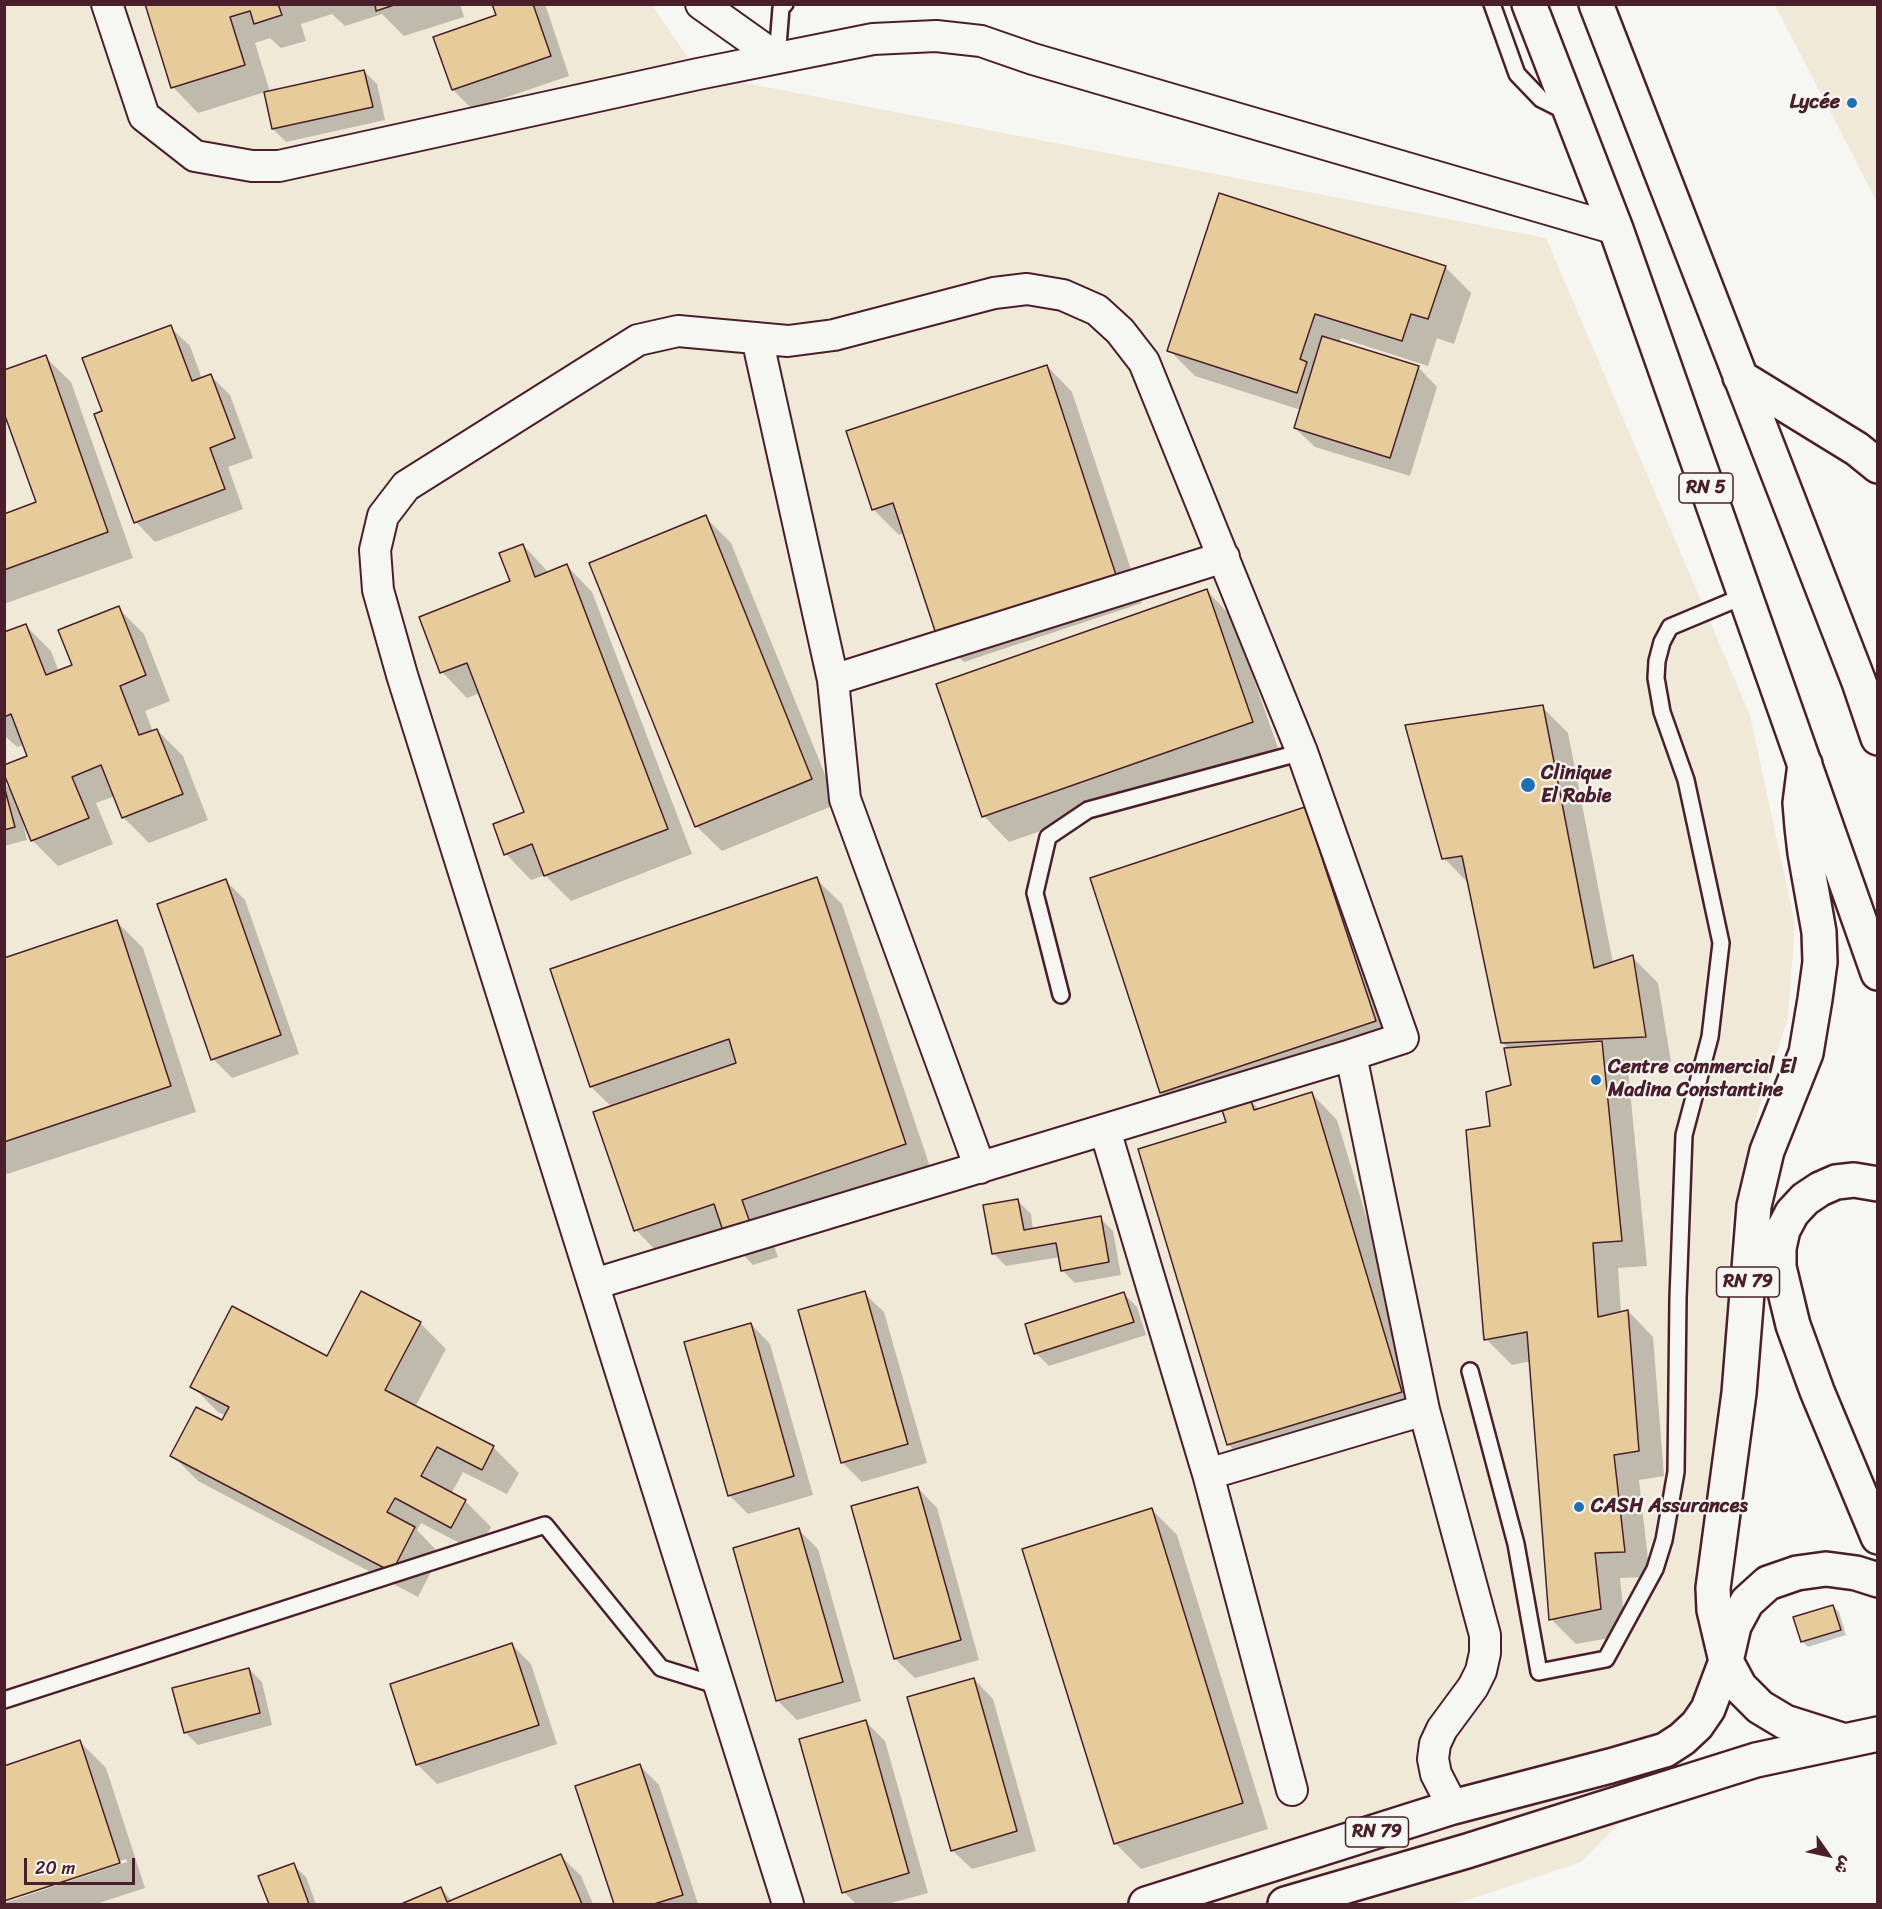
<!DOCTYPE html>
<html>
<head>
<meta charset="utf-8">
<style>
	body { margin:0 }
	#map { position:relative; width:1882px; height:1909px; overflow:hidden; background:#f6f6f2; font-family:Sriracha,"Playpen Sans Arabic",sans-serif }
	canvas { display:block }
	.frame { position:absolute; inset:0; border:6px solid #4a1f2b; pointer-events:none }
	.north { position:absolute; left:1798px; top:1825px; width:60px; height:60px; -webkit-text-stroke:4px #f6f6f2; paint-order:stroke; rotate:124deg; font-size:16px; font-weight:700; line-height:24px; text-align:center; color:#4a1f2b }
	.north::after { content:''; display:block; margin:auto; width:21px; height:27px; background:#4a1f2b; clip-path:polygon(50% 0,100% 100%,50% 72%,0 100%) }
	.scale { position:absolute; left:24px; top:1858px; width:111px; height:27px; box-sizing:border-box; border:3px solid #4a1f2b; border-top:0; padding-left:8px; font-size:18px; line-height:21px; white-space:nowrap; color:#4a1f2b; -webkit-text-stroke:4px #f6f6f2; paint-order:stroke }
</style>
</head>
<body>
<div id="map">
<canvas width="1882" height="1909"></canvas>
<div class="frame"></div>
<div class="north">ش</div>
<div class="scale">20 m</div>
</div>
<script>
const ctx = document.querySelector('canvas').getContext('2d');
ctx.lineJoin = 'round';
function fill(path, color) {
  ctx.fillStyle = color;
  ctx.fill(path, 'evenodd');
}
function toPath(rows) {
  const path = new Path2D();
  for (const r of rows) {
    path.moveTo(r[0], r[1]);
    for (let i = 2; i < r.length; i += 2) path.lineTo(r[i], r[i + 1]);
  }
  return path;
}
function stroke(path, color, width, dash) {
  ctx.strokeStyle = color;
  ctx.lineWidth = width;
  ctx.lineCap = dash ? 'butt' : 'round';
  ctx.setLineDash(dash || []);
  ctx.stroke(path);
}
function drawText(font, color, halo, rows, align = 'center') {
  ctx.font = font + ' Sriracha,sans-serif';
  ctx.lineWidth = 4.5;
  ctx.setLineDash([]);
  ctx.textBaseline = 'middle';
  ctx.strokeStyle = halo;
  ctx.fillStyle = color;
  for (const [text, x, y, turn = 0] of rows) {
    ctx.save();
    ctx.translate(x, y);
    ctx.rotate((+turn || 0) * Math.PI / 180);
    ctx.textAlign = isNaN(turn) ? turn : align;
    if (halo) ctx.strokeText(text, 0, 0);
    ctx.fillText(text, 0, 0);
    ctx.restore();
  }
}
fill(toPath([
	[5,5,652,5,699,74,1546,238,1750,715,1795,924,1788,1017,1756,1119,1731,1219,1708,1709,1700,1742,1581,1862,1456,1904,5,1904],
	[1775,5,1877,5,1877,202]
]), '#f1e9d8');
fill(toPath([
	[147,4,460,4,464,17,404,36,382,14,345,26,332,14,301,24,306,41,281,48,270,38,255,43,270,92,364,71,377,84,385,120,286,142,273,129,265,92,198,113,173,87],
	[494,4,545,4,569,76,472,109,453,90,498,16],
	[1445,267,1471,293,1454,344,1437,338,1428,366,1341,338,1339,343,1418,367,1437,387,1410,476,1315,447,1295,428,1301,410,1195,376,1169,350],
	[170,327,190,346,202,379,210,375,230,395,253,458,228,467,243,509,155,542,136,522,104,412],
	[45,357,71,382,133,558,4,604,4,515,38,503],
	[1047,366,1072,392,1142,603,964,662,938,637,904,533,899,535,873,509],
	[705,517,731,543,837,804,722,851,696,826],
	[523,545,549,573,567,566,592,592,692,854,571,901,545,875,531,880,506,854,526,813,480,693,467,698,442,672,512,582],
	[1207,591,1232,617,1278,748,1009,842,984,816],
	[118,608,144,634,170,701,145,711,153,732,157,730,183,756,208,820,149,843,123,817,115,796,96,803,113,844,58,866,32,840,25,822,23,823,27,840,4,846,4,783,13,792,29,757,24,745,17,747,4,735,4,634,25,625,51,651,59,672,74,666],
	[1542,707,1568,733,1613,963,1632,957,1658,983,1671,1062,1623,1064,1628,1069,1647,1266,1618,1268,1621,1313,1628,1311,1653,1337,1664,1476,1639,1480,1650,1577,1620,1578,1626,1635,1576,1644,1551,1619,1531,1361,1512,1365,1486,1339,1492,1127,1513,1086,1509,1049,1502,1042,1469,884,1444,858],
	[1305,808,1331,834,1401,1047,1247,1097,1260,1110,1312,1094,1337,1120,1427,1418,1254,1470,1228,1444,1228,1123,1222,1106,1187,1118,1161,1092],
	[816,879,842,904,931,1170,767,1226,778,1257,753,1265,728,1239,661,1256,636,1230,612,1107,591,1087,552,970],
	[226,881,245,900,299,1054,232,1078,213,1059],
	[117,922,143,948,196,1112,4,1175,4,959],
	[1018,1201,1031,1214,1033,1230,1100,1218,1113,1231,1121,1275,1075,1283,1062,1270,1060,1257,1006,1266,993,1253],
	[864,1293,884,1312,927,1463,862,1482,842,1462],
	[1124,1294,1137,1307,1146,1335,1049,1366,1036,1353],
	[420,1323,446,1349,415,1407,493,1447,519,1473,507,1494,463,1472,451,1494,465,1501,491,1527,477,1552,421,1523,417,1530,440,1554,418,1597,198,1481,172,1455,222,1423,226,1416,218,1412,192,1386,328,1358],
	[751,1324,770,1344,813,1495,748,1514,729,1495],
	[918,1488,937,1508,979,1660,915,1678,895,1659,853,1507],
	[1151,1509,1177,1535,1268,1829,1141,1869,1115,1843],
	[799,1530,818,1549,861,1701,797,1720,777,1700],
	[1833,1606,1839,1612,1846,1635,1808,1647,1802,1641],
	[512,1645,531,1664,557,1744,437,1784,418,1765,391,1684],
	[249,1669,262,1682,272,1725,198,1745,185,1732],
	[974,1679,993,1699,1036,1851,972,1869,952,1850],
	[866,1722,885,1741,928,1893,887,1904,856,1904,844,1892],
	[80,1742,106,1768,145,1888,96,1904,4,1904,4,1903,127,1862,126,1859,4,1899],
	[640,1766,659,1785,698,1904,616,1904,577,1787],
	[561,1856,581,1876,593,1904,405,1904,441,1889,453,1902],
	[293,1865,306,1877,316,1904,271,1904,260,1877]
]), '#0003');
const building = toPath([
	[145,4,278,4,282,15,254,24,250,11,230,17,245,65,171,88,145,4],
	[375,4,397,4,376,11,375,4],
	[492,4,533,4,551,56,452,90,433,37,496,15,492,4],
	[364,70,373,107,272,129,264,92,364,70],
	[1219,193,1446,266,1428,319,1411,314,1402,341,1315,314,1300,359,1307,362,1297,393,1167,351,1219,193],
	[171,325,192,381,211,374,235,438,210,448,225,489,134,523,94,414,102,411,82,358,171,325],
	[1322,336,1419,366,1390,458,1294,428,1322,336],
	[46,355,108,532,4,570,4,514,36,502,4,413,4,370,46,355],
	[1047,365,1117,578,937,637,893,503,872,510,846,431,1047,365],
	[706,515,812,779,695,827,589,563,706,515],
	[523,544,535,577,567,564,668,829,544,876,532,844,504,855,493,824,524,812,467,663,440,673,419,617,510,581,499,553,523,544],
	[1207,589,1253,722,982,817,936,684,1207,589],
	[119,606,146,675,120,686,139,735,157,729,183,794,122,818,101,765,72,777,89,818,31,841,4,774,4,765,27,756,11,714,4,717,4,632,26,624,46,675,72,665,58,630,119,606],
	[1543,705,1594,968,1633,955,1646,1037,1501,1043,1462,856,1442,859,1405,725,1543,705],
	[4,786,15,827,4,830,4,786],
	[1305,807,1376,1021,1160,1093,1090,878,1305,807],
	[817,877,906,1144,742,1200,753,1231,726,1240,714,1204,634,1231,593,1112,736,1063,729,1039,590,1087,550,969,817,877],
	[226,879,281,1035,211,1060,157,904,226,879],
	[117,920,171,1086,4,1142,4,958,117,920],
	[1602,1041,1622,1241,1593,1243,1598,1317,1628,1310,1639,1451,1614,1455,1625,1552,1595,1553,1601,1609,1549,1620,1527,1332,1484,1340,1466,1130,1490,1126,1486,1092,1511,1085,1504,1048,1602,1041],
	[1312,1092,1402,1392,1227,1445,1138,1149,1226,1122,1221,1107,1250,1098,1254,1110,1312,1092],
	[1018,1199,1024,1230,1101,1216,1109,1262,1061,1271,1056,1243,992,1254,983,1205,1018,1199],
	[361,1291,421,1322,385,1390,494,1446,482,1470,437,1447,421,1476,466,1500,451,1528,395,1498,387,1512,415,1527,392,1572,170,1456,196,1407,222,1420,229,1407,190,1387,232,1306,327,1356,361,1291],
	[865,1291,908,1444,841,1463,798,1310,865,1291],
	[1124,1292,1134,1322,1034,1354,1025,1324,1124,1292],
	[751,1323,794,1476,728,1496,684,1342,751,1323],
	[918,1487,961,1640,894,1659,851,1506,918,1487],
	[1152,1508,1243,1803,1114,1844,1022,1549,1152,1508],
	[799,1528,843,1682,776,1701,733,1548,799,1528],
	[1833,1605,1841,1630,1801,1642,1793,1617,1833,1605],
	[512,1643,539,1725,416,1765,390,1684,512,1643],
	[249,1668,260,1713,184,1733,172,1688,249,1668],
	[974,1678,1017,1831,951,1851,907,1697,974,1678],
	[866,1720,909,1873,842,1893,799,1739,866,1720],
	[80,1740,120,1863,4,1901,4,1766,80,1740],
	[640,1764,683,1895,654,1904,614,1904,575,1786,640,1764],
	[561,1854,582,1904,401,1904,441,1887,447,1902,561,1854],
	[294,1863,309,1904,269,1904,258,1876,294,1863]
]);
fill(building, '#e6cc9b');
stroke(building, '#4a1f2b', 1.5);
const service = toPath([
	[1492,4,1517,74,1541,99,1567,112],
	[777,58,781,8,785,4],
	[1061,995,1035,893,1048,837,1088,810,1302,752],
	[1470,1371,1516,1544,1539,1672,1606,1659,1655,1569,1664,1540,1676,1472,1678,1298,1684,1135,1710,1037,1721,943,1686,780,1662,712,1656,678,1657,661,1662,642,1670,627,1744,596],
	[4,1700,545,1525,661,1668,719,1686]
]);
const minor = toPath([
	[107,4,144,116,195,156,252,166,279,166,698,74,873,39,936,36,981,41,1033,59,1616,229],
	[701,4,777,58],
	[757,338,833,680,845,799,980,1168],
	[833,680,1224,557],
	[1105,1130,1208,1474],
	[594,1284,1351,1055],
	[1292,1790,1208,1474,1424,1410],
	[788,1904,402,675,378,590,375,550,383,516,406,486,638,340,678,331,788,341,834,335,994,293,1027,289,1063,295,1097,310,1120,331,1144,362,1302,752,1403,1038,1351,1055,1424,1410,1485,1635,1485,1653,1481,1671,1473,1687,1442,1729,1435,1744,1433,1759,1436,1774,1453,1807]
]);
const trunk = toPath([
	[1529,4,1616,229,1878,973],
	[1596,4,1859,682,1878,738],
	[1740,377,1857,449,1878,466],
	[1805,764,1800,803,1802,827,1805,853,1819,932,1820,962,1815,999,1806,1053,1767,1151,1754,1206,1739,1393,1713,1588,1714,1610,1726,1661,1740,1687,1760,1707,1785,1722,1842,1740],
	[1878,1184,1854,1180,1836,1182,1820,1189,1805,1199,1792,1213,1783,1230,1779,1248,1779,1267,1793,1325,1817,1391,1878,1537],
	[1146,1904,1453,1807,1610,1766,1665,1750,1682,1739,1697,1725,1708,1709,1726,1661,1734,1626,1747,1602,1768,1583,1797,1573,1826,1569,1856,1573,1878,1580],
	[1285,1904,1467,1851,1756,1760,1878,1734]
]);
stroke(service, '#4a1f2b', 20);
stroke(minor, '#4a1f2b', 34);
stroke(trunk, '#4a1f2b', 38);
stroke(service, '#f6f6f2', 15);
stroke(minor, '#f6f6f2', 30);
stroke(trunk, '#f6f6f2', 33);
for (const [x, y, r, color] of [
	[1852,103,6,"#1f6fb2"],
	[1528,785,8,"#1f6fb2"],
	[1596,1080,6,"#1f6fb2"],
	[1579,1507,6,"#1f6fb2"]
]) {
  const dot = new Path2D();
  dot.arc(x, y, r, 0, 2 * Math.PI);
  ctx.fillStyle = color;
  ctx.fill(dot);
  stroke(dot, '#f6f6f2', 2);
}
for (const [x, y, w] of [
	[1706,488,54],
	[1748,1282,63],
	[1377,1832,63]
]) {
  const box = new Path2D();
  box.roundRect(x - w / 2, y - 15, w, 30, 4.5);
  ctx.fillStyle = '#f6f6f2';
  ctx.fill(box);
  stroke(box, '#4a1f2b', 1.5);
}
drawText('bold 18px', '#4a1f2b', null, [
	["RN 5",1706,488],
	["RN 79",1748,1282],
	["RN 79",1377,1832]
]);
drawText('bold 20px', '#4a1f2b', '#f6f6f2', [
	["Lycée",1840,103,"right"],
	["Clinique",1541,774],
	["El Rabie",1541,797],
	["Centre commercial El",1608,1068],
	["Madina Constantine",1608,1091],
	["CASH Assurances",1591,1507]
], 'left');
</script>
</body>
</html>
